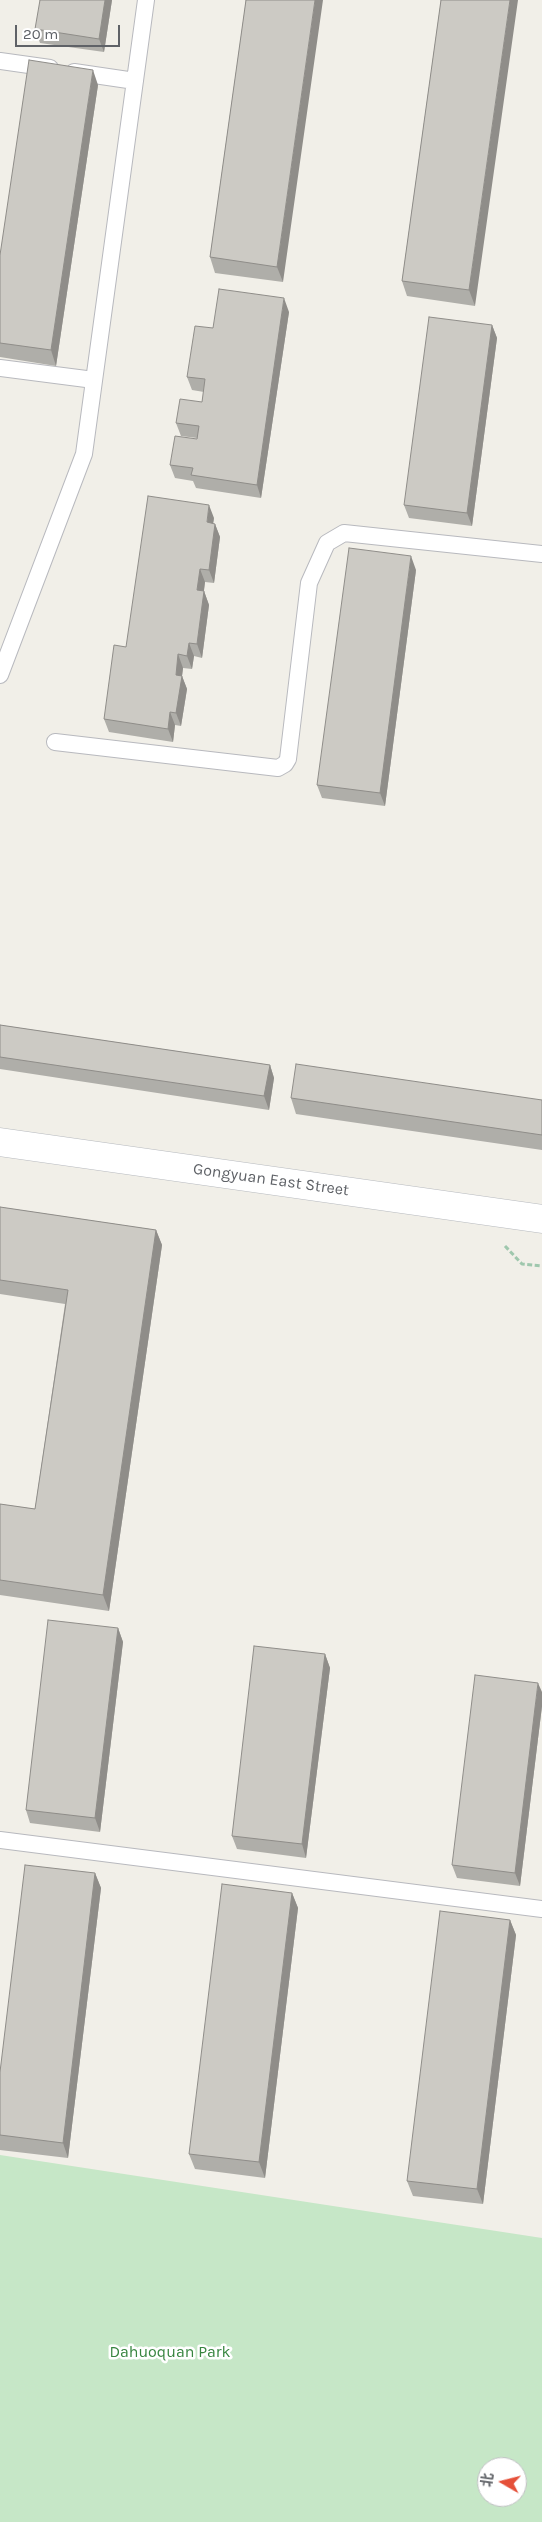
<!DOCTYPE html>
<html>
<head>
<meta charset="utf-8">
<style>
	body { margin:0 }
	#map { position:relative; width:542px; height:2522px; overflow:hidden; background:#f1efe8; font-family:Karla,"Noto Sans SC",sans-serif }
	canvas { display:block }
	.north { position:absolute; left:477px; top:2457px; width:50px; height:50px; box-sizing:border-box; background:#fff; border:1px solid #bfc0c2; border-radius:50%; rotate:278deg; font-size:14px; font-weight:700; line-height:20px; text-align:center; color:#5f6267 }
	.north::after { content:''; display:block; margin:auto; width:18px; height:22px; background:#e55039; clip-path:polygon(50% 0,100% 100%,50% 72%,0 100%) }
	.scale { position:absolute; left:15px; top:25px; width:105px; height:22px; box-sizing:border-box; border:2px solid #5f6267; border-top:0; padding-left:6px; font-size:15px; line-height:18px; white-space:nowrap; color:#5f6267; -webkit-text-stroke:4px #fff; paint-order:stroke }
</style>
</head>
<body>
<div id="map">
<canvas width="542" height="2522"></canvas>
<div class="north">北</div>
<div class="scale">20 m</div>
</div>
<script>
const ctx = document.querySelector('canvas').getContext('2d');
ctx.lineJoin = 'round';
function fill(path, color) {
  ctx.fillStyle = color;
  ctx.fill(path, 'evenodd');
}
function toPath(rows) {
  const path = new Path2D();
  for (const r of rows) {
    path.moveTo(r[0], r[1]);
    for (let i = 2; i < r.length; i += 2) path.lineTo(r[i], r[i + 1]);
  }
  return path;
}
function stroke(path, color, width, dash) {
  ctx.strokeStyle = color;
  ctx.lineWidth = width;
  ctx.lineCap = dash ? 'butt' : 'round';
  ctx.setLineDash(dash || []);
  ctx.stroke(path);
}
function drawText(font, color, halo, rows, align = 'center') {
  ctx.font = font + ' Karla,sans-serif';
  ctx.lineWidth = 5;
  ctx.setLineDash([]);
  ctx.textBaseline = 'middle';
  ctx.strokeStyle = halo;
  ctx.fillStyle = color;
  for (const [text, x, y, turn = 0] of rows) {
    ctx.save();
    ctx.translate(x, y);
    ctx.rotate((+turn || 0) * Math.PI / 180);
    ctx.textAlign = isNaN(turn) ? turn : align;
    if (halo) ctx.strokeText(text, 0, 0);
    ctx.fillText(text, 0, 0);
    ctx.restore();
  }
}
fill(toPath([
	[0,2155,542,2238,542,2522,0,2522],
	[487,2467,517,2467,517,2497,487,2497]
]), '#c6e7c7');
const lane = toPath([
	[0,61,50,68],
	[74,72,135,81],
	[0,368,94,380],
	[0,675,84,454,146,0],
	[55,742,278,768,285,764,288,759,309,583,327,543,344,533,542,554],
	[0,1840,542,1909]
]);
const secondary = toPath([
	[0,1142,542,1219]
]);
stroke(lane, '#b8b9be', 18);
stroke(secondary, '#b6b9be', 29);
stroke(toPath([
	[505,1246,522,1264,542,1266]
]), '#9fc7ad', 3, [5, 2.5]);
stroke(lane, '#fff', 16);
stroke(secondary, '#fff', 28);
fill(toPath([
	[112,0,104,52,40,43,35,29],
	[246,0,283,282,215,273,210,257],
	[441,0,475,306,407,296,402,281],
	[98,85,56,366,0,357,0,255],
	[289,312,261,498,196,488,193,481,175,478,170,465,197,439,197,438,181,436,176,423,202,402,204,392,192,390,187,377,213,328],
	[492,325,497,338,472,526,409,518,404,505],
	[214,518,213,524,215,524,220,537,214,583,205,582,204,591,209,605,202,658,194,656,192,669,183,668,182,676,187,689,181,726,175,725,173,742,109,732,104,719,126,647],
	[416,570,385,806,322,798,317,785],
	[0,1025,270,1065,274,1078,269,1110,0,1069],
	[291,1098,542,1100,542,1150,296,1114],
	[0,1207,156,1230,162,1245,109,1611,0,1595,0,1504,35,1509,65,1304,0,1294],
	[118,1628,123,1642,100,1832,30,1823,26,1810],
	[325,1654,330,1668,306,1858,237,1849,232,1836],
	[542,1692,542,1706,520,1886,457,1878,452,1865],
	[95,1873,101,1888,68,2158,0,2150,0,2072],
	[292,1893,298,1908,265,2178,195,2169,189,2154],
	[510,1920,516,1935,483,2204,413,2196,407,2181]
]), '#afaea9');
fill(toPath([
	[105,0,112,0,104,52,99,39],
	[315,0,323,0,283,282,277,267],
	[510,0,518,0,475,306,469,290],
	[93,70,98,85,56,366,51,350],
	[284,298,289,312,261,498,257,485],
	[492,325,497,338,472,526,467,513],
	[209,505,214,518,211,536,207,522],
	[215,524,220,537,214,583,209,570],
	[411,556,416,570,385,806,380,793],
	[200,569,205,582,202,604,197,590],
	[204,591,209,605,202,658,197,644],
	[189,643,194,656,192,669,187,656],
	[178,654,183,668,182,676,187,689,181,726,176,713,176,675],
	[170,712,175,725,173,742,168,729],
	[270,1065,274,1078,269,1110,264,1096],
	[156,1230,162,1245,109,1611,103,1595],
	[118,1628,123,1642,100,1832,95,1818],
	[325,1654,330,1668,306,1858,302,1844],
	[538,1683,542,1692,542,1706,520,1886,515,1873],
	[95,1873,101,1888,68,2158,63,2143],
	[292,1893,298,1908,265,2178,259,2162],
	[510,1920,516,1935,483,2204,477,2189]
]), '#8f8d89');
const building = toPath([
	[40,0,105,0,99,39,35,29,40,0],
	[246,0,315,0,277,267,210,257,246,0],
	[441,0,510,0,469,290,402,281,441,0],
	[29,60,93,70,51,350,0,343,0,255,29,60],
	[219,289,284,298,257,485,191,475,193,468,170,465,175,436,197,439,199,426,176,423,180,399,202,402,205,379,187,377,195,326,213,328,219,289],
	[429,317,492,325,467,513,404,505,429,317],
	[148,496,209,505,207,522,215,524,209,570,200,569,197,590,204,591,197,644,189,643,187,656,178,654,176,675,182,676,176,713,170,712,168,729,104,719,114,645,126,647,148,496],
	[349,548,411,556,380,793,317,785,349,548],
	[0,1025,270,1065,264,1096,0,1057,0,1025],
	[296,1064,542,1100,542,1135,291,1098,296,1064],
	[0,1207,156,1230,103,1595,0,1580,0,1504,35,1509,68,1290,0,1280,0,1207],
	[48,1620,118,1628,95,1818,26,1810,48,1620],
	[254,1646,325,1654,302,1844,232,1836,254,1646],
	[475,1675,538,1683,515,1873,452,1865,475,1675],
	[25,1865,95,1873,63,2143,0,2135,0,2072,25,1865],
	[222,1884,292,1893,259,2162,189,2154,222,1884],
	[440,1911,510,1920,477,2189,407,2181,440,1911]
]);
fill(building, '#cccac4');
stroke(building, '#8f8d89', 1);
drawText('16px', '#5f6267', '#fff', [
	["Gongyuan East Street",271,1180,8]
]);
drawText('16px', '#388540', '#fff', [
	["Dahuoquan Park",170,2352]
]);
</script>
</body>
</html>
